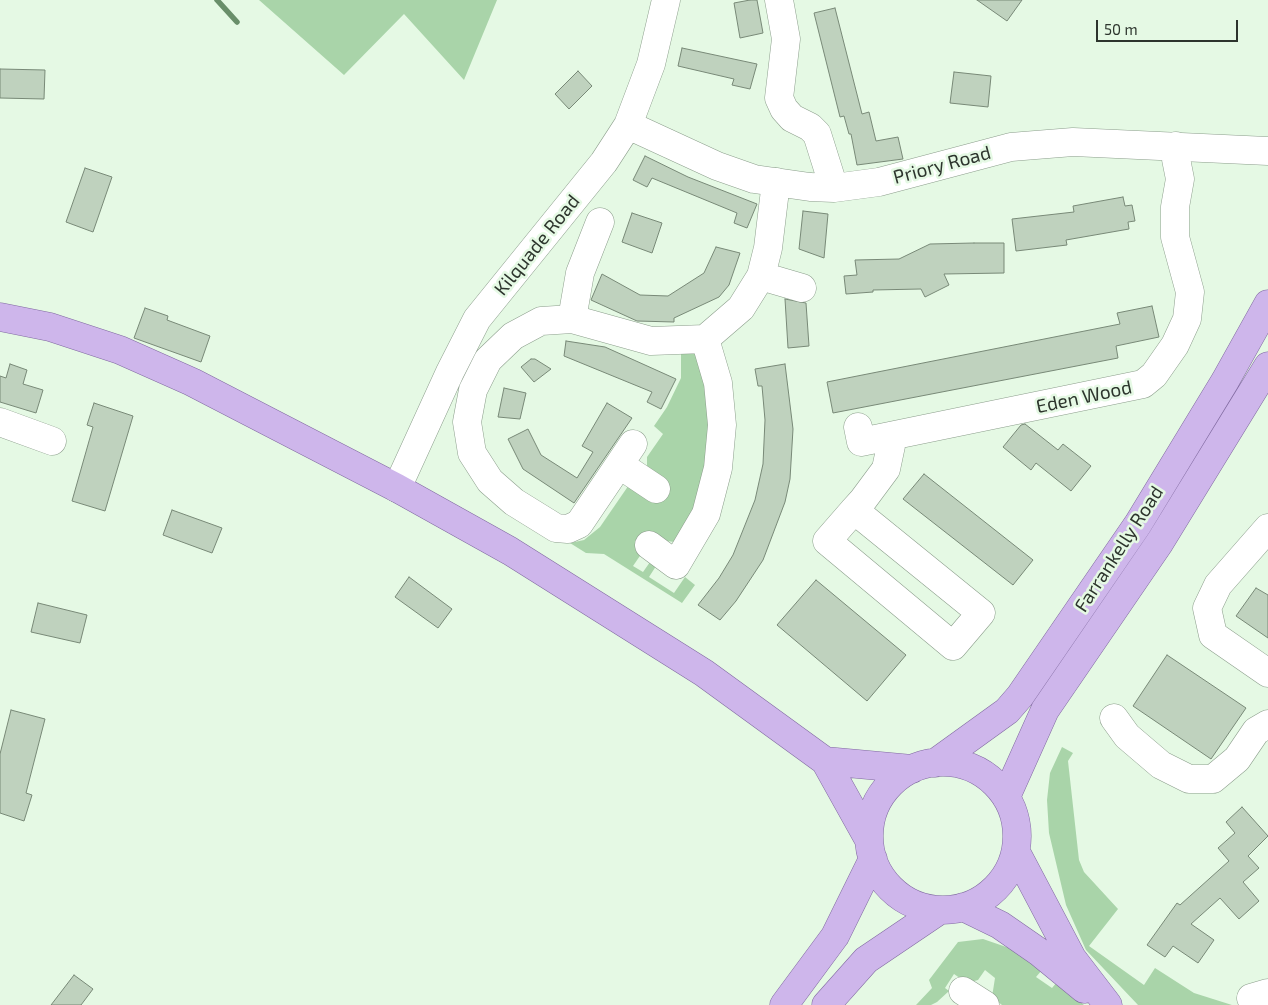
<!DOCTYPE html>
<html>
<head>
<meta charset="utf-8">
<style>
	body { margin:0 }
	#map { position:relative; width:1268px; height:1005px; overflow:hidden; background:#e5f9e4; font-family:"Exo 2",sans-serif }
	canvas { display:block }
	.scale { position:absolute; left:1096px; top:20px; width:142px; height:22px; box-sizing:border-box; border:2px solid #2d352d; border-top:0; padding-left:6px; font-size:15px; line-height:18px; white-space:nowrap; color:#2d352d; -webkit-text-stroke:4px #e5f9e4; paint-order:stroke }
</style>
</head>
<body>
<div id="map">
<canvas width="1268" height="1005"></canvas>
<div class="scale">50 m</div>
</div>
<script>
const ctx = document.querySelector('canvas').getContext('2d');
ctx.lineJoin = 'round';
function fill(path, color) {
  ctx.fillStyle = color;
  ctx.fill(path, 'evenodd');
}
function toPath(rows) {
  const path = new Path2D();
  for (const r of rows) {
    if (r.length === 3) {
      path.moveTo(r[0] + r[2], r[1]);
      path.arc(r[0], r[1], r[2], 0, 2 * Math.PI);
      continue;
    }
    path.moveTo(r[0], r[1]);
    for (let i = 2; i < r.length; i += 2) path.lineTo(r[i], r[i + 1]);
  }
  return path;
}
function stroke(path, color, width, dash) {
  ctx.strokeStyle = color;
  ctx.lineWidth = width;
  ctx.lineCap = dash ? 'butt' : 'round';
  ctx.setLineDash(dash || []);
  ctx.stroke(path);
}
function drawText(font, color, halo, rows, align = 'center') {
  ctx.font = font + ' "Exo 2",sans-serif';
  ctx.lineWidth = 5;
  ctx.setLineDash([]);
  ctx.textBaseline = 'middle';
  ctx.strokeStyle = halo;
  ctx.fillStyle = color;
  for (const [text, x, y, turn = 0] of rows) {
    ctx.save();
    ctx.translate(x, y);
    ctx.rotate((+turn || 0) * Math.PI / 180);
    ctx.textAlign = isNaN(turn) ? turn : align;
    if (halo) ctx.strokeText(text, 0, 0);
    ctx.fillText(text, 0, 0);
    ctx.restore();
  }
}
fill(toPath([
	[259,0,497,0,464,80,404,14,344,75],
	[681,350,701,351,713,422,698,504,674,542,667,541,655,534,633,566,643,572,655,555,658,563,649,577,674,593,685,577,695,585,682,603,604,554,586,553,570,543,584,540,600,527,633,479,647,467,647,457,663,434,654,426,667,407,681,378],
	[1062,747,1073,753,1068,761,1079,860,1084,872,1118,909,1089,946,1144,985,1155,968,1194,993,1232,1005,1138,1005,1086,950,1066,905,1049,833,1047,800,1050,773],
	[983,939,1012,949,1042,970,1036,977,1052,988,1057,982,1084,1005,1002,1005,992,997,995,978,985,970,978,980,967,983,954,974,945,988,949,991,937,1002,931,1005,916,1005,932,988,929,980,958,942]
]), '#a9d4a9');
stroke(toPath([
	[217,0,237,22]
]), '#698f6a', 5.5);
const building = toPath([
	[750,0,757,0,763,33,740,38,734,3,750,0],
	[977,0,1022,0,1007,21,977,0],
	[835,8,862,114,869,112,876,141,898,137,903,159,857,165,851,134,849,134,844,116,840,117,814,13,835,8],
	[682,48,757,64,750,89,732,85,734,79,678,66,682,48],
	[0,69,45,70,44,99,0,98,0,69],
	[578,71,592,86,569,109,555,94,578,71],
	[954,72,991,76,988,107,950,103,954,72],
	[645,156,688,177,757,204,747,228,734,223,737,213,652,178,647,187,633,180,645,156],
	[85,168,112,177,93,232,66,222,85,168],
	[1123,197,1125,206,1132,205,1135,221,1128,222,1129,229,1066,240,1067,245,1016,251,1012,219,1074,212,1073,206,1123,197],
	[803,211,828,214,824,258,799,249,803,211],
	[632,213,662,223,652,253,622,242,632,213],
	[974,243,1004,243,1004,273,944,274,949,285,925,297,921,289,873,290,873,292,846,294,844,276,857,275,855,260,899,259,930,244,974,243],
	[716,247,740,253,729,285,719,297,674,318,674,322,637,321,591,300,602,274,640,295,668,296,704,273,716,247],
	[785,299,806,303,809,346,788,348,785,299],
	[1152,306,1159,337,1116,346,1118,358,833,413,827,382,1120,324,1117,313,1152,306],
	[145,308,168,316,167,320,210,336,201,362,134,338,145,308],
	[566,341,605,347,676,379,661,409,647,402,652,392,564,356,566,341],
	[531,359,535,359,551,369,534,382,521,367,531,359],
	[10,364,27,370,23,384,43,390,36,413,0,402,0,376,6,378,10,364],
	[785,364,793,429,790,479,785,502,763,560,736,601,720,620,698,605,719,578,733,555,755,500,763,464,765,420,762,386,758,386,755,369,785,364],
	[504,388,526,393,520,419,498,417,504,388],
	[94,403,133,416,105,511,72,501,93,427,87,425,94,403],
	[607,403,632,418,574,503,523,469,508,439,528,429,541,455,577,478,593,452,582,446,607,403],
	[1025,424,1058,450,1063,444,1091,466,1071,491,1036,463,1031,470,1003,447,1021,425,1025,424],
	[924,474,1033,560,1013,585,903,499,924,474],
	[172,510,222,528,212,553,163,535,172,510],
	[409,577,452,609,438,628,395,597,409,577],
	[816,580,906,655,867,701,777,625,816,580],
	[1256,588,1268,595,1268,638,1236,616,1256,588],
	[38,603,87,615,80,643,31,632,38,603],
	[1167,655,1246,708,1211,759,1133,706,1167,655],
	[11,710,45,719,26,793,32,795,24,821,0,813,0,754,11,710],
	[1242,807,1268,836,1248,856,1259,868,1243,882,1259,901,1239,919,1220,898,1191,924,1214,940,1198,963,1173,946,1165,957,1147,945,1177,903,1180,905,1229,861,1218,848,1235,833,1226,822,1242,807],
	[74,975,93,989,81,1005,51,1005,74,975]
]);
fill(building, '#bfd2be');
stroke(building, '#788977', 1);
const minor = toPath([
	[779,0,786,39,779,98,784,109,792,118,810,127,817,134,834,188],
	[628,125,717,166,754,179,810,187,834,188,879,182,1011,147,1023,146,1073,142,1268,151],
	[761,276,802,288],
	[572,319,580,273,600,222],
	[0,422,52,441],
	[858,427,861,442,1143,384,1154,375,1175,345,1187,319,1190,292,1175,237,1175,207,1180,179,1176,159,1176,146],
	[633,444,579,524,568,529,556,528,514,502,490,481,472,453,467,422,473,390,488,360,513,336,541,321,572,319,651,341,705,339,741,308,761,276,768,248,776,182],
	[620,465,656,489],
	[397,488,450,372,477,319,604,162,628,125,651,64,666,0],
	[854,510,981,613,953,646,827,541,854,510,863,500,886,469,893,436],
	[1268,528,1218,585,1207,608,1213,635,1268,673],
	[649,545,676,565,706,514,718,468,722,425,718,383,705,339],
	[1114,718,1127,736,1161,765,1189,779,1213,779,1237,759,1256,731,1268,724],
	[963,991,985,1005],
	[1251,998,1268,993]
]);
const major = toPath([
	[0,317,50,327,120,350,192,382,397,488,510,551,704,673,825,761,869,840],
	[825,761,912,769],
	[943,836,74],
	[935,763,1007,711,1020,696,1138,524,1225,381,1268,304],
	[1006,797,1045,710,1160,542,1268,366],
	[1016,852,1072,958,1108,1005],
	[963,907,1000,925,1039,952,1084,989],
	[784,1005,835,936,873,859],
	[826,1005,866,960,940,910]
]);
stroke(minor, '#8c9e8c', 29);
stroke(major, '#806aa0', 29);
stroke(minor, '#fff', 28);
stroke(major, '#ceb6eb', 28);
drawText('19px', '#2d352d', '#e5f9e4', [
	["Priory Road",942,165,-15],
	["Kilquade Road",537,245,-51],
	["Eden Wood",1084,397,-12],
	["Farrankelly Road",1119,549,-57]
]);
</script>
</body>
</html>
